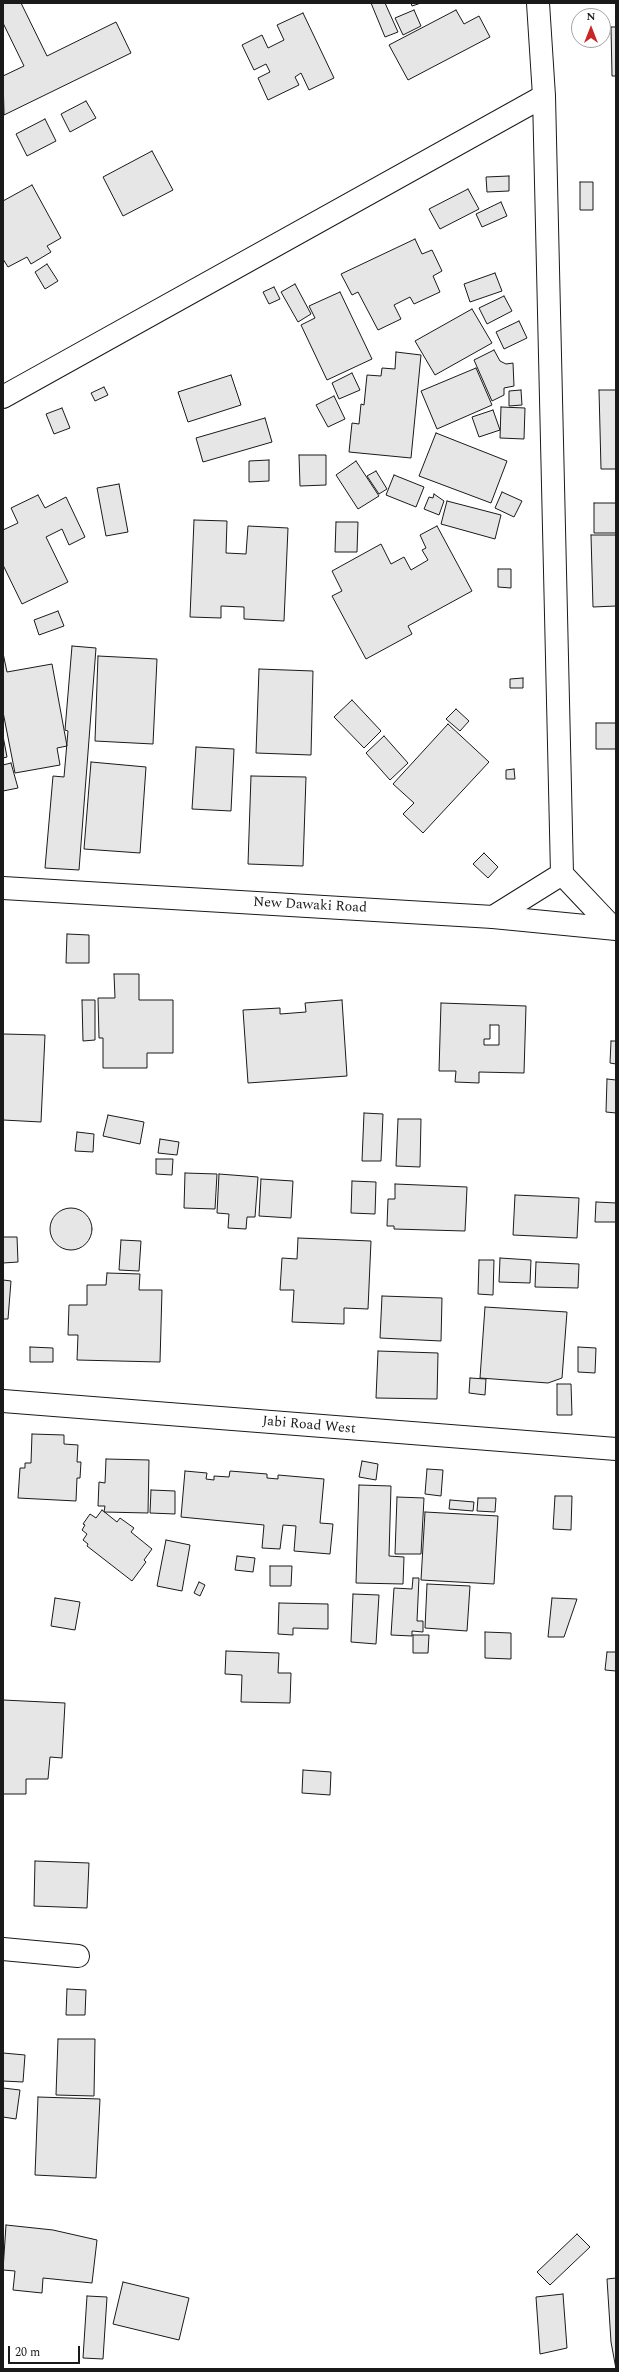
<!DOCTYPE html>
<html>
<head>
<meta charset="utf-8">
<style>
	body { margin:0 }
	#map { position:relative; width:619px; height:2372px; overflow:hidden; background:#fff; font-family:Spectral,serif }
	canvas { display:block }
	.frame { position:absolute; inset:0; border:4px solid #1a1a1a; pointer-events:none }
	.north { position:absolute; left:571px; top:8px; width:40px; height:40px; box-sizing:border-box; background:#fff; border:1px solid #a3a3a3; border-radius:50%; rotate:0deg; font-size:11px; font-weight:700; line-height:16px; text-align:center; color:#1a1a1a }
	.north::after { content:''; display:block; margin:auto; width:14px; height:18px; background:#c62828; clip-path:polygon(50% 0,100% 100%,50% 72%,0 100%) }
	.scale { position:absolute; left:8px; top:2346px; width:72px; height:18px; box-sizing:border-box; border:2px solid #1a1a1a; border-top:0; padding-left:5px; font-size:12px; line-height:14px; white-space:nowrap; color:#1a1a1a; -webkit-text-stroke:3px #fff; paint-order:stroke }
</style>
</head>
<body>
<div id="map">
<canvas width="619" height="2372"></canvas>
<div class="frame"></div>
<div class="north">N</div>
<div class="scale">20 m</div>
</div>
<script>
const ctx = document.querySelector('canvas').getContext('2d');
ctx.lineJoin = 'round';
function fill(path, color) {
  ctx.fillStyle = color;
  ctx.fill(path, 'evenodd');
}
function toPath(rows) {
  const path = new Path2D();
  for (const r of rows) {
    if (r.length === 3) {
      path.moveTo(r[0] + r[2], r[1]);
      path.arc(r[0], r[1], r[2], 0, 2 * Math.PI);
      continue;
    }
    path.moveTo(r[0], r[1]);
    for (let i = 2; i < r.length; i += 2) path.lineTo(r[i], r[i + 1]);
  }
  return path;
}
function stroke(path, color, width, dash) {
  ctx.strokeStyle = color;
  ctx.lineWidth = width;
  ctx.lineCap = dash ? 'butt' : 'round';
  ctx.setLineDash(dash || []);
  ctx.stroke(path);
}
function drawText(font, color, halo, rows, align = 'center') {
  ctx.font = font + ' Spectral,serif';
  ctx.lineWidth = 3;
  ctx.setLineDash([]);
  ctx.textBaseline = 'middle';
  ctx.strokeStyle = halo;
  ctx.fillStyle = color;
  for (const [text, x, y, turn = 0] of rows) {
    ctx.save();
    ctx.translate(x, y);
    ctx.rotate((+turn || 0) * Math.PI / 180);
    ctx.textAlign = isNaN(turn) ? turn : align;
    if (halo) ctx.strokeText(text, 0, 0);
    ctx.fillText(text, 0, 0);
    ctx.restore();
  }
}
const building = toPath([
	[3,3,21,3,47,56,116,22,131,53,4,115,3,76,24,66,3,23,3,3],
	[371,3,385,3,398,32,385,37,371,3],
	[411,3,421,3,412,6,411,3],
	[414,10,421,26,403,35,395,18,414,10],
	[456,10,464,24,479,16,490,37,408,80,389,45,456,10],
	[303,13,334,78,309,90,301,73,295,77,299,85,268,100,258,78,270,72,266,64,254,70,242,45,262,35,268,48,284,40,277,25,303,13],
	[611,27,616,27,616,76,612,76,611,27],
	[86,101,96,118,70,132,61,114,86,101],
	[45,119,56,141,27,156,16,134,45,119],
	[152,151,173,190,123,216,103,177,152,151],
	[509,176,509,191,487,192,486,177,509,176],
	[580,182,593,182,593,210,580,210,580,182],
	[32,185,61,238,47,246,51,252,31,264,27,257,8,267,3,259,3,201,32,185],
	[468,189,479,209,440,229,429,209,468,189],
	[501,202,507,216,482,227,476,214,501,202],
	[415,239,422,254,432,250,442,271,433,276,440,292,414,304,410,297,394,305,401,319,378,330,358,292,352,295,341,274,415,239],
	[47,264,58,281,45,289,35,272,47,264],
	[495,273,502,291,470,302,464,284,495,273],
	[295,284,311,314,298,322,281,292,295,284],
	[274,287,280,299,269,304,263,292,274,287],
	[340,292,372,359,327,380,301,325,315,318,309,306,340,292],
	[504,296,512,311,487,324,479,308,504,296],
	[472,309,492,343,435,375,415,341,472,309],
	[519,321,527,338,504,349,496,332,519,321],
	[494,350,500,361,506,364,513,363,514,386,504,388,504,395,492,401,474,360,494,350],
	[396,352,421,355,411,458,349,452,352,423,359,424,361,404,364,405,367,375,381,376,382,368,395,369,396,352],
	[476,368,492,405,437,429,421,391,476,368],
	[352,373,360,390,339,399,332,383,352,373],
	[231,375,241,405,188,422,178,392,231,375],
	[104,387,108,395,95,401,91,393,104,387],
	[521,390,522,405,509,406,509,391,521,390],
	[599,390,616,390,616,469,601,469,599,390],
	[334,396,345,419,328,427,316,405,334,396],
	[501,407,525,408,524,439,500,438,501,407],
	[62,408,70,428,54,434,46,414,62,408],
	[493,410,500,430,479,437,472,417,493,410],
	[265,418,272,442,203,462,196,438,265,418],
	[436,433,507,461,491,503,419,476,436,433],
	[299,455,326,455,326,485,300,486,299,455],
	[269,460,269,481,249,482,249,461,269,460],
	[356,461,379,496,358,509,336,475,356,461],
	[376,471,387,489,379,494,367,476,376,471],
	[394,475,424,487,416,507,386,495,394,475],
	[119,484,128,532,106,536,97,488,119,484],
	[502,492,522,501,514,517,495,508,502,492],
	[434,494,444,501,439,515,424,509,429,497,433,498,434,494],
	[38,495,45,508,66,497,85,537,69,545,62,529,46,537,68,582,22,604,3,565,3,530,18,523,11,508,38,495],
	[447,501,501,515,495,539,441,524,447,501],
	[594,503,616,503,616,533,594,533,594,503],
	[194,520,227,521,226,553,246,554,248,526,288,528,284,621,244,619,244,607,221,606,221,618,190,617,194,520],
	[336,522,358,522,357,552,335,552,336,522],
	[437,526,472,591,408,626,412,634,366,659,332,596,342,591,332,571,381,544,391,564,404,557,411,570,428,560,422,550,426,548,420,535,437,526],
	[591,535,616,535,616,606,593,607,591,535],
	[498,569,511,569,511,588,498,587,498,569],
	[58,611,64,626,39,635,34,620,58,611],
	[72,646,96,648,79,870,45,868,53,776,64,777,68,731,65,730,72,646],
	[3,653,7,672,52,664,67,746,57,748,60,765,15,773,3,712,3,653],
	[98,656,157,659,153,744,95,741,98,656],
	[259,669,313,671,311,755,256,753,259,669],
	[523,678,523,688,510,688,510,679,523,678],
	[352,700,381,731,364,748,334,717,352,700],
	[456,709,469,721,460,731,446,719,456,709],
	[596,723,616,723,616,749,596,749,596,723],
	[448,724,489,762,423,833,403,814,414,803,393,784,448,724],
	[3,736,7,757,3,758,3,736],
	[384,736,408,763,390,780,366,753,384,736],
	[196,747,234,749,231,811,192,809,196,747],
	[91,762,146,767,140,853,84,849,91,762],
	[11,763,18,788,3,791,3,765,11,763],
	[514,769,515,779,506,779,506,770,514,769],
	[251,776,306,777,303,866,248,864,251,776],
	[484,853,498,867,488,878,473,864,484,853],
	[67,934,89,935,89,963,66,963,67,934],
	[114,974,139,974,139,1000,173,1000,173,1053,147,1053,147,1068,103,1068,103,1038,99,1038,98,998,115,998,114,974],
	[82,1000,95,1000,95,1040,83,1041,82,1000],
	[342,1000,347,1076,248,1083,243,1010,280,1008,280,1014,306,1012,305,1003,342,1000],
	[441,1003,526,1006,524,1073,479,1072,479,1083,455,1082,456,1071,439,1071,441,1003],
	[490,1025,499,1025,499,1045,484,1045,484,1039,490,1039,490,1025],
	[3,1034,45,1035,41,1122,3,1120,3,1034],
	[611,1041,616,1041,616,1064,610,1063,611,1041],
	[607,1079,616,1080,616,1113,606,1112,607,1079],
	[364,1113,383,1114,381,1161,362,1161,364,1113],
	[108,1115,144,1122,140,1144,103,1136,108,1115],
	[398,1119,421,1119,420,1167,396,1166,398,1119],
	[77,1132,94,1134,93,1152,75,1151,77,1132],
	[160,1139,179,1142,177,1155,158,1153,160,1139],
	[156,1159,173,1159,172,1175,156,1174,156,1159],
	[185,1173,217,1174,215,1209,184,1208,185,1173],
	[219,1174,258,1177,255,1217,247,1217,246,1229,228,1228,229,1214,217,1213,219,1174],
	[261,1179,293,1181,291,1218,259,1216,261,1179],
	[352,1181,376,1182,375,1214,351,1213,352,1181],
	[395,1184,467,1187,465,1231,394,1229,394,1226,387,1226,388,1199,395,1199,395,1184],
	[515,1195,579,1198,577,1238,513,1235,515,1195],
	[596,1202,616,1203,616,1222,595,1222,596,1202],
	[71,1229,21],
	[3,1237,17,1237,18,1262,3,1263,3,1237],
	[298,1238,371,1241,368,1309,344,1308,344,1324,292,1322,294,1290,280,1290,282,1258,297,1259,298,1238],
	[121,1240,141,1241,139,1271,119,1270,121,1240],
	[500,1258,531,1260,530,1283,499,1282,500,1258],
	[479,1260,494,1260,493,1295,478,1294,479,1260],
	[536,1262,579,1264,578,1288,535,1287,536,1262],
	[107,1273,140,1274,139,1290,162,1290,160,1362,77,1360,78,1335,68,1335,69,1305,87,1305,87,1285,106,1285,107,1273],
	[3,1280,11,1281,8,1319,3,1319,3,1280],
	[382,1296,442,1298,441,1341,380,1338,382,1296],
	[485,1307,567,1312,562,1378,548,1383,480,1378,485,1307],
	[30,1347,53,1348,53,1362,30,1362,30,1347],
	[578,1347,596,1348,595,1373,578,1372,578,1347],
	[378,1351,438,1353,437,1399,376,1398,378,1351],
	[470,1378,486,1379,485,1395,469,1393,470,1378],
	[557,1384,571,1384,572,1415,557,1415,557,1384],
	[32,1434,64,1435,64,1444,78,1445,77,1462,81,1462,80,1478,77,1478,76,1501,18,1498,20,1468,25,1468,25,1463,31,1463,32,1434],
	[106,1459,149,1460,148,1513,104,1512,105,1506,98,1506,99,1482,105,1483,106,1459],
	[362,1461,378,1464,376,1480,359,1477,362,1461],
	[427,1469,443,1470,441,1496,425,1494,427,1469],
	[185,1471,207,1473,206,1479,214,1480,214,1476,229,1477,230,1471,267,1474,267,1478,278,1479,278,1475,324,1479,320,1523,333,1524,330,1554,294,1551,296,1526,283,1525,280,1549,262,1548,264,1525,181,1517,185,1471],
	[359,1485,391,1486,389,1556,404,1557,403,1584,356,1583,359,1485],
	[151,1490,175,1491,175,1514,150,1513,151,1490],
	[555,1496,572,1496,571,1530,553,1529,555,1496],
	[397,1497,424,1498,421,1554,395,1554,397,1497],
	[478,1498,496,1498,495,1512,477,1511,478,1498],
	[450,1500,474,1502,473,1511,449,1509,450,1500],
	[102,1510,117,1522,120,1518,134,1528,131,1532,152,1549,144,1560,146,1562,132,1581,87,1546,88,1544,83,1540,87,1534,82,1530,85,1525,83,1524,90,1514,96,1518,102,1510],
	[425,1512,498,1516,494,1584,421,1580,425,1512],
	[166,1540,190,1545,182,1591,157,1586,166,1540],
	[237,1556,255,1558,253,1572,235,1570,237,1556],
	[270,1566,292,1566,291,1586,270,1586,270,1566],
	[413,1578,419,1578,417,1621,423,1621,423,1632,412,1631,412,1636,391,1635,394,1588,412,1589,413,1578],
	[199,1582,205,1585,200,1596,194,1593,199,1582],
	[427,1584,470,1586,467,1631,425,1628,427,1584],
	[353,1594,379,1595,376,1644,351,1642,353,1594],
	[55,1598,80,1602,75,1630,51,1626,55,1598],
	[552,1598,577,1599,564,1637,548,1637,552,1598],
	[279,1603,328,1604,328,1629,293,1628,293,1635,278,1634,279,1603],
	[485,1632,511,1633,511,1659,485,1658,485,1632],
	[413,1635,429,1635,428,1653,413,1653,413,1635],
	[226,1651,279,1653,278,1673,291,1673,290,1703,241,1702,242,1675,225,1674,226,1651],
	[607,1652,616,1652,616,1671,605,1670,607,1652],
	[3,1700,65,1703,62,1758,50,1757,48,1779,26,1779,26,1794,3,1794,3,1700],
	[303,1770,331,1772,330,1795,302,1793,303,1770],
	[35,1861,89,1863,87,1908,34,1906,35,1861],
	[67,1989,86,1990,85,2015,66,2015,67,1989],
	[58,2039,95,2039,94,2096,56,2095,58,2039],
	[3,2053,25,2055,23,2082,3,2081,3,2053],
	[3,2088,20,2090,16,2119,3,2117,3,2088],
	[38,2097,100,2099,96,2178,35,2175,38,2097],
	[6,2225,53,2230,97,2240,92,2283,43,2278,42,2293,13,2290,15,2271,3,2270,6,2225],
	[577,2234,590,2247,550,2285,537,2272,577,2234],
	[616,2278,616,2369,611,2342,607,2279,616,2278],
	[123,2282,189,2298,179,2340,113,2324,123,2282],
	[563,2294,567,2348,540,2354,536,2297,563,2294],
	[87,2296,107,2297,103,2359,83,2358,87,2296]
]);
fill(building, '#e6e6e6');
stroke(building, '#1a1a1a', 1);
const street = toPath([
	[3,397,544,96],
	[562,874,613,928],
	[493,917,562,874,544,96,538,3],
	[3,1401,616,1449],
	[3,1949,78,1956]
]);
const secondary = toPath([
	[3,888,493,917,616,929]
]);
stroke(street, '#1a1a1a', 24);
stroke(secondary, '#1a1a1a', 24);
stroke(street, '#fff', 22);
stroke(secondary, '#fff', 22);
drawText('14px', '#1a1a1a', '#fff', [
	["New Dawaki Road",310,906,3],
	["Jabi Road West",309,1426,5]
]);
</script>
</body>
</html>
